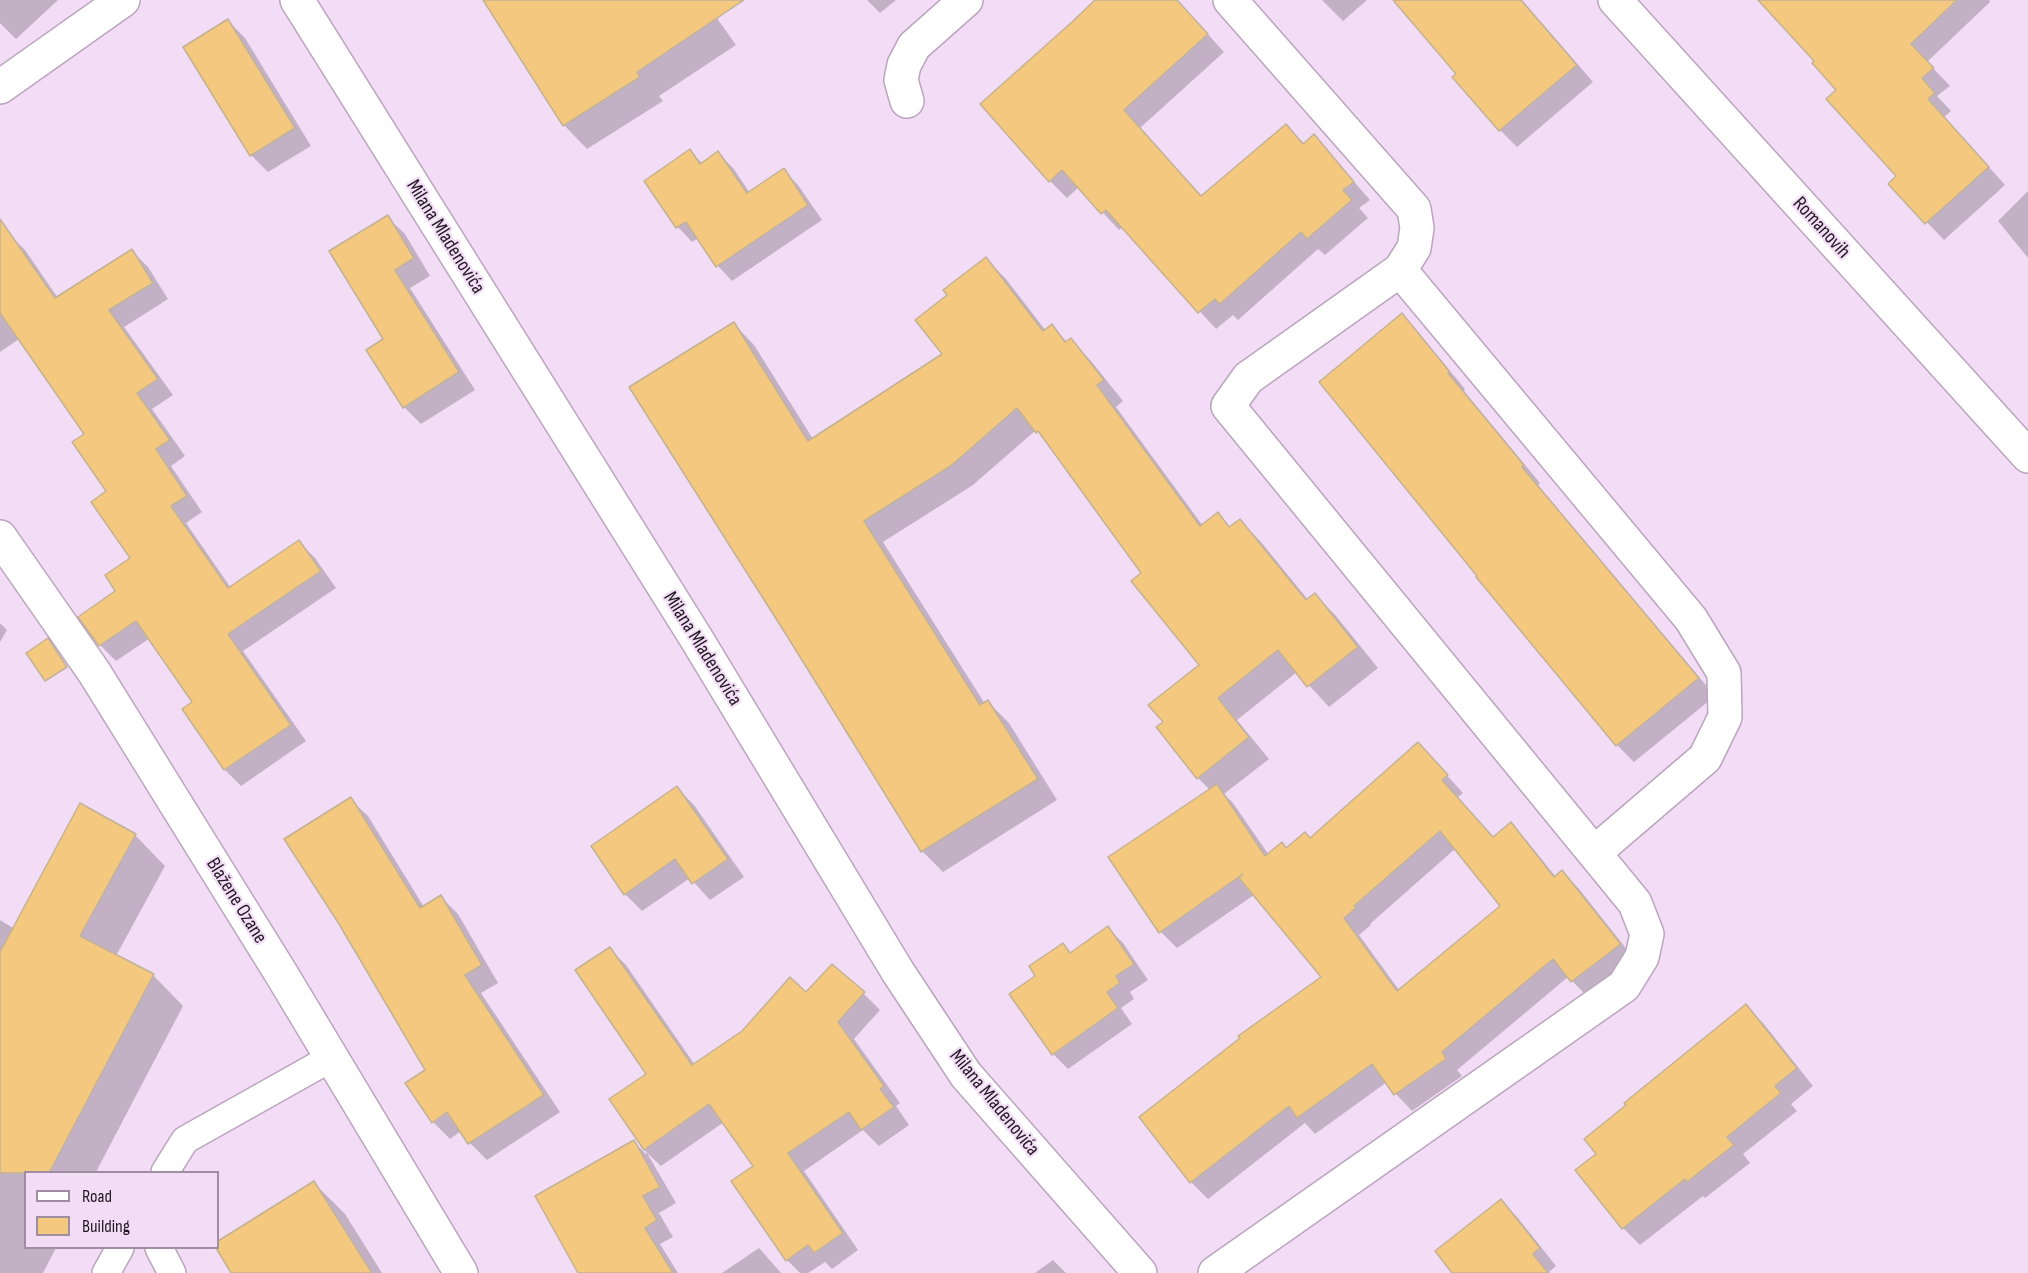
<!DOCTYPE html>
<html>
<head>
<meta charset="utf-8">
<style>
	body { margin:0 }
	#map { position:relative; width:2028px; height:1273px; overflow:hidden; background:#f3ddf6; font-family:"Sofia Sans Condensed",sans-serif }
	canvas { display:block }
	.legend { position:absolute; left:24px; top:1171px; width:195px; height:78px; box-sizing:border-box; background:#f3ddf6; border:2px solid #9f8ea1; margin:0; padding:8px 10px; list-style:none; font-size:18px; color:#201821 }
	.legend li { display:flex; align-items:center; gap:12px; height:30px }
	.legend b { width:30px; border:2px solid #9f8ea1 }
</style>
</head>
<body>
<div id="map">
<canvas width="2028" height="1273"></canvas>
<ul class="legend">
<li><b style="height:8px;background:#fff"></b>Road</li>
<li><b style="height:16px;background:#f4c87f"></b>Building</li>
</ul>
</div>
<script>
const ctx = document.querySelector('canvas').getContext('2d');
ctx.lineJoin = 'round';
function fill(path, color) {
  ctx.fillStyle = color;
  ctx.fill(path, 'evenodd');
}
function toPath(rows) {
  const path = new Path2D();
  for (const r of rows) {
    path.moveTo(r[0], r[1]);
    for (let i = 2; i < r.length; i += 2) path.lineTo(r[i], r[i + 1]);
  }
  return path;
}
function stroke(path, color, width, dash) {
  ctx.strokeStyle = color;
  ctx.lineWidth = width;
  ctx.lineCap = dash ? 'butt' : 'round';
  ctx.setLineDash(dash || []);
  ctx.stroke(path);
}
function drawText(font, color, halo, rows, align = 'center') {
  ctx.font = font + ' "Sofia Sans Condensed",sans-serif';
  ctx.lineWidth = 4.5;
  ctx.setLineDash([]);
  ctx.textBaseline = 'middle';
  ctx.strokeStyle = halo;
  ctx.fillStyle = color;
  for (const [text, x, y, turn = 0] of rows) {
    ctx.save();
    ctx.translate(x, y);
    ctx.rotate((+turn || 0) * Math.PI / 180);
    ctx.textAlign = isNaN(turn) ? turn : align;
    if (halo) ctx.strokeText(text, 0, 0);
    ctx.fillText(text, 0, 0);
    ctx.restore();
  }
}
fill(toPath([
	[0,0,58,0,16,39,0,23],
	[655,0,704,0,736,45,659,96,663,101,587,149,564,125],
	[867,0,896,0,880,13],
	[1098,0,1177,0,1224,52,1140,128,1202,198,1286,126,1305,144,1314,136,1370,200,1359,208,1368,218,1325,255,1318,249,1238,320,1233,315,1216,329,1123,227,1119,230,1079,187,1067,198,1050,181],
	[1322,0,1367,0,1343,21],
	[1395,0,1522,0,1593,82,1517,147,1500,130,1458,74],
	[1760,0,1989,0,1990,2,1927,62,1950,86,1937,96,1951,111,1944,117,2005,185,1944,240,1890,184,1898,176,1838,90,1816,62],
	[228,21,245,38,311,146,268,172,251,155],
	[690,151,703,164,718,153,733,168,750,193,783,170,798,185,822,220,732,281,718,266,698,238,692,242,678,227,646,182],
	[2028,191,2028,258,1998,221],
	[387,217,405,234,430,276,410,288,475,390,421,424,404,407,385,340],
	[9,234,25,250,58,298,132,251,148,267,168,299,124,327,173,395,152,409,185,456,171,466,202,512,186,523,231,588,299,542,315,558,336,588,243,651,306,741,241,786,225,770,184,709,194,703,150,638,116,661,100,645,117,591,132,558,86,434,19,339,0,352,0,240],
	[986,259,1006,279,1046,331,1052,326,1067,342,1070,340,1091,361,1123,401,1116,407,1203,526,1218,514,1231,528,1240,521,1261,542,1309,601,1315,595,1336,616,1378,668,1329,707,1297,672,1237,720,1269,759,1224,794,1233,803,1269,855,1310,840,1434,761,1463,793,1457,798,1493,838,1511,824,1527,841,1556,877,1562,872,1579,889,1636,961,1589,998,1568,977,1457,1070,1462,1076,1412,1111,1396,1094,1387,1082,1315,1134,1305,1123,1208,1199,1191,1182,1323,977,1254,895,1177,948,1161,932,1210,790,1198,778,1165,723,1201,665,1143,574,1046,440,1036,430,973,485,883,542,985,704,988,702,1009,723,1057,800,943,872,922,851,734,324,754,345,813,439,944,355,949,295],
	[1456,848,1502,906,1399,990,1359,935,1371,925,1370,924],
	[1401,315,1418,332,1465,389,1464,391,1540,483,1538,485,1715,696,1634,762,1617,745,1478,577],
	[0,623,7,630,0,642],
	[677,788,694,805,744,877,710,900,690,878,642,911,625,894],
	[350,799,368,816,424,907,441,897,458,914,498,983,481,993,560,1112,487,1160,470,1143,461,1131,450,1139,433,1122,427,1070],
	[135,835,165,866,116,956,153,975,183,1006,96,1172,26,1172,26,1248,56,1248,43,1273,0,1273,0,920,13,928],
	[1108,928,1123,943,1148,980,1130,992,1134,999,1121,1008,1132,1024,1068,1069,1053,1054,1063,945,1072,954],
	[610,949,626,965,695,1065,807,994,863,993,880,1010,854,1039,900,1103,896,1106,909,1125,879,1146,863,1130,804,1171,858,1250,832,1269,825,1262,808,1273,800,1273,787,1260,755,1166,724,1122,661,1166,647,1153,611,1100,648,1074],
	[1746,1006,1763,1023,1813,1086,1791,1104,1797,1111,1743,1154,1750,1163,1705,1198,1703,1196,1640,1245,1623,1228,1598,1154],
	[634,1142,646,1154,647,1153,676,1203,659,1213,673,1237,660,1244,678,1273,580,1273],
	[314,1183,345,1214,382,1273,233,1273,217,1248,218,1242],
	[1501,1201,1518,1218,1556,1266,1549,1272,1550,1273,1454,1273],
	[759,1248,781,1273,722,1273],
	[1053,1260,1066,1273,1035,1273]
]), '#0003');
const building = toPath([
	[483,0,744,0,637,72,640,77,563,126,483,0],
	[1095,0,1177,0,1208,34,1124,110,1201,196,1286,124,1303,144,1314,134,1354,182,1343,190,1352,200,1307,239,1301,232,1220,304,1215,299,1198,313,1106,210,1101,214,1062,170,1049,182,980,104,1072,22,1095,0],
	[1393,0,1521,0,1577,65,1499,131,1452,77,1456,74,1393,0],
	[1758,0,1957,0,1911,44,1934,68,1922,78,1935,93,1928,99,1989,167,1925,224,1888,184,1896,176,1826,99,1836,90,1812,63,1814,61,1758,0],
	[228,19,295,128,250,156,183,47,228,19],
	[690,149,700,164,718,151,747,193,784,168,808,205,716,267,686,222,676,228,644,181,690,149],
	[388,215,414,258,395,270,459,372,403,408,366,350,383,339,329,251,388,215],
	[0,219,55,298,132,249,153,283,109,310,158,379,137,393,170,440,156,449,187,496,171,506,228,588,299,540,321,571,228,634,291,725,224,770,182,709,192,702,136,621,99,646,78,617,115,591,105,575,130,558,91,502,106,491,72,442,84,434,0,313,0,219],
	[986,257,1043,331,1052,324,1065,342,1071,338,1104,380,1097,385,1200,526,1218,512,1229,527,1240,519,1306,600,1315,593,1358,647,1307,687,1278,650,1218,698,1249,737,1197,779,1156,727,1163,722,1148,705,1199,665,1131,581,1141,573,1038,431,1036,433,1017,408,952,465,864,521,980,705,988,700,1038,779,921,852,787,636,629,387,734,322,808,441,942,354,915,320,947,295,943,290,986,257],
	[1402,313,1449,371,1448,373,1524,465,1522,467,1699,678,1616,746,1476,577,1477,576,1319,382,1402,313],
	[48,638,67,667,45,681,26,653,48,638],
	[1418,742,1448,775,1442,780,1493,837,1511,822,1554,877,1562,870,1621,944,1571,982,1553,959,1442,1052,1446,1059,1394,1095,1372,1064,1297,1118,1289,1106,1190,1183,1139,1117,1240,1038,1238,1036,1321,977,1239,878,1243,874,1159,933,1108,857,1217,784,1265,856,1282,842,1286,848,1305,832,1310,838,1418,742],
	[1440,831,1500,906,1397,991,1344,918,1356,908,1354,906,1440,831],
	[677,786,728,859,692,884,675,859,624,895,591,846,677,786],
	[351,797,420,908,441,895,482,965,465,975,544,1095,468,1144,447,1112,432,1123,405,1083,425,1070,339,924,284,839,351,797],
	[80,803,136,834,80,936,154,974,49,1173,0,1173,0,952,80,803],
	[1108,926,1134,964,1116,976,1120,983,1107,992,1118,1008,1052,1055,1009,994,1035,976,1029,966,1063,943,1070,953,1108,926],
	[610,947,692,1065,742,1031,790,977,806,992,832,964,865,992,838,1022,884,1086,880,1089,894,1107,861,1130,849,1112,788,1153,843,1233,814,1253,808,1245,786,1261,731,1181,753,1166,709,1104,644,1150,609,1099,646,1074,575,970,610,947],
	[1746,1004,1797,1068,1775,1086,1781,1093,1727,1137,1734,1145,1687,1182,1685,1179,1622,1229,1575,1170,1596,1154,1584,1139,1626,1105,1624,1103,1746,1004],
	[634,1140,660,1187,643,1196,657,1220,645,1228,673,1273,578,1273,535,1196,634,1140],
	[314,1181,372,1273,231,1273,216,1248,218,1248,218,1241,314,1181],
	[1501,1199,1540,1248,1533,1254,1548,1273,1452,1273,1435,1251,1501,1199]
]);
fill(building, '#f4c87f');
stroke(building, '#c2b297', 1.5);
const service = toPath([
	[165,1172,185,1140,331,1058],
	[159,1248,172,1273],
	[106,1273,120,1248]
]);
const minor = toPath([
	[297,0,696,638,898,972,966,1075,1140,1273],
	[1615,0,2028,456],
	[0,87,123,0],
	[907,101,901,80,904,65,914,46,966,0],
	[1400,270,1691,619,1724,673,1725,717,1705,758,1594,853],
	[0,537,94,672,282,975,461,1273],
	[1215,1273,1624,986,1642,957,1647,934,1635,903,1228,406,1248,378,1400,270,1414,248,1417,228,1414,209,1230,0]
]);
stroke(service, '#baa5bd', 30);
stroke(minor, '#baa5bd', 36);
stroke(service, '#fff', 27);
stroke(minor, '#fff', 33);
drawText('20px', '#201821', '#f3ddf6', [
	["Romanovih",1821,228,48],
	["Milana Mladenovića",445,237,58],
	["Milana Mladenovića",702,649,58],
	["Blažene Ozane",236,901,58],
	["Milana Mladenovića",994,1103,51]
]);
</script>
</body>
</html>
